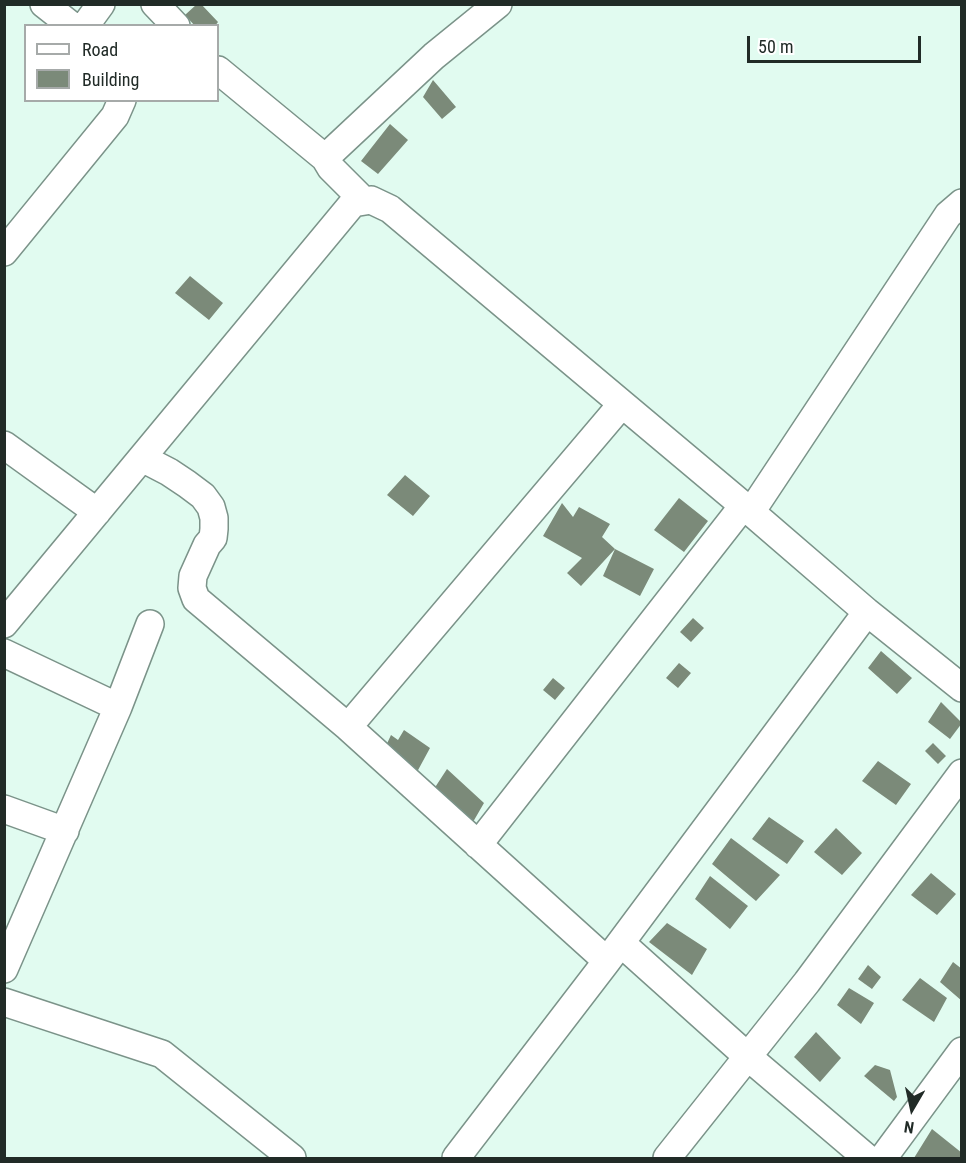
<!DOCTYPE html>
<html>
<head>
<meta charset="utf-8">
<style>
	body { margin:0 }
	#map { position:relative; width:966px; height:1163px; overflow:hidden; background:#e1fbf0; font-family:"Roboto Condensed",sans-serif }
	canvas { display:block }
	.frame { position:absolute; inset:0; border:6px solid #212b27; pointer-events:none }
	.legend { position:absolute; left:24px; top:24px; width:195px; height:78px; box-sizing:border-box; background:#fff; border:2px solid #a6aaa9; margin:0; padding:8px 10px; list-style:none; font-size:18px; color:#212b27 }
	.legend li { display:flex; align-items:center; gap:12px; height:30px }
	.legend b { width:30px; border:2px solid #a6aaa9 }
	.north { position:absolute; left:882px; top:1079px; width:60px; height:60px; -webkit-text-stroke:4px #fff; paint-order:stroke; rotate:189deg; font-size:16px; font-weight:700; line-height:24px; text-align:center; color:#212b27 }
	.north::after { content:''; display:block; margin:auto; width:21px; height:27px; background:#212b27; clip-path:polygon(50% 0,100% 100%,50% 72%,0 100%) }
	.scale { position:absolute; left:747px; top:36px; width:174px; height:27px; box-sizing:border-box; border:3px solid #212b27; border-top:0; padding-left:8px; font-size:18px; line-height:21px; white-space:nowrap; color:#212b27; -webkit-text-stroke:4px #fff; paint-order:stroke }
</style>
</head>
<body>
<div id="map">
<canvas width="966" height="1163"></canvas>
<div class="frame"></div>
<ul class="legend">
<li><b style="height:8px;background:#fff"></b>Road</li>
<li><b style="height:16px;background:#7b8a79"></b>Building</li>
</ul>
<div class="north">N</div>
<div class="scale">50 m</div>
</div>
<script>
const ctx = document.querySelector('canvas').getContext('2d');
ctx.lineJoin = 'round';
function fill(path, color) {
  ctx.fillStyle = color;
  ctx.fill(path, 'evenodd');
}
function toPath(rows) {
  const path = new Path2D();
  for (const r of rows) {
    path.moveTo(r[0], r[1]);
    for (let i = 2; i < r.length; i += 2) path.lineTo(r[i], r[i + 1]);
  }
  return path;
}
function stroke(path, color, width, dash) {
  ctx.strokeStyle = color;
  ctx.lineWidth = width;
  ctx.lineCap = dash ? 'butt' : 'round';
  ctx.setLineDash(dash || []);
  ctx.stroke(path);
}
fill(toPath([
	[197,4,201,4,218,22,215,26,195,26,185,15],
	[433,80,456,107,442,119,423,97],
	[390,124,408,140,378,174,361,161],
	[190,276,223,303,209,320,175,293],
	[405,475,430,496,413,516,387,495],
	[679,498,708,521,684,552,654,530],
	[562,503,573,517,579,507,610,524,602,537,615,549,581,586,567,573,582,558,543,536],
	[615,549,654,569,640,596,603,576],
	[693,618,704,628,691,642,680,632],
	[881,651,912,678,897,694,868,668],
	[679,663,691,673,678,688,666,678],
	[553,678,565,688,555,700,543,690],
	[941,702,962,723,950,739,928,722],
	[404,730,430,748,417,772,384,750,391,735,398,740],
	[933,743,946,756,938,764,925,751],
	[878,761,911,784,896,805,862,781],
	[447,769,484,803,473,822,432,792],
	[769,817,804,841,787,864,752,839],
	[836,828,862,853,842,875,814,852],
	[731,838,780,875,756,901,712,864],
	[931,873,956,894,937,915,911,895],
	[710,876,748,906,730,929,695,899],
	[667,923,707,949,692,975,649,942],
	[953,962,962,969,962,1001,940,982],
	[868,965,881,977,872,989,858,979],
	[920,978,947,998,934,1022,902,1000],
	[849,988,874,1003,861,1024,837,1005],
	[816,1032,841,1058,820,1082,794,1057],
	[875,1065,890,1070,897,1097,894,1101,864,1076],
	[932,1129,962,1153,962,1158,914,1158]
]), '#7b8a79');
const street = toPath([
	[44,4,72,26],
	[155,4,176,26],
	[85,26,101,4],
	[218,70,325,158],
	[364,201,331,168,325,158,434,56,498,4],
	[4,252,115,116,122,100],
	[4,445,97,512],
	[142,458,169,472,187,484,203,496,211,507,214,518,214,529,213,538,207,545,193,576,192,588,196,599,348,727,607,961],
	[751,512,948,215,962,203],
	[4,624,353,203,371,200,390,209,751,512,867,612,962,688],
	[4,653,118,707],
	[348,727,622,404],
	[4,809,65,831],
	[478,845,743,506],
	[621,943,747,1056,867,1158],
	[4,969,118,707,150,624],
	[4,1002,162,1054,292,1158],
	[456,1158,607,961,867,612],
	[667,1158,807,982,962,773],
	[883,1158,962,1051]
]);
stroke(street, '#7b9389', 30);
stroke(street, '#fff', 27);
</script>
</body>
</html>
